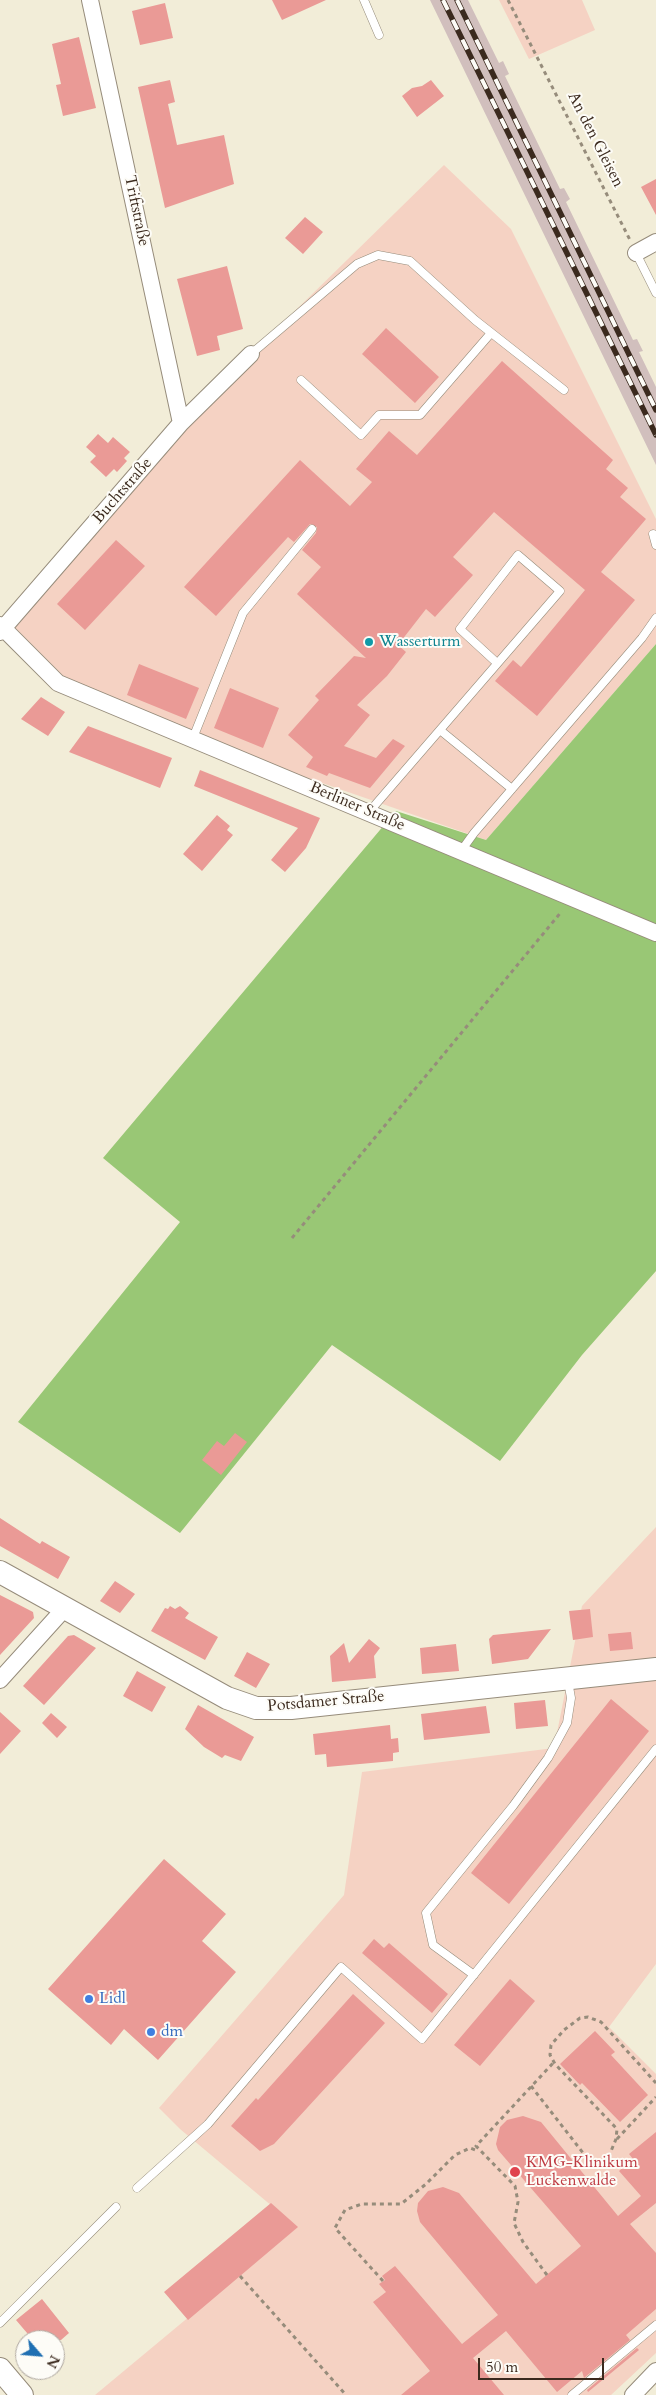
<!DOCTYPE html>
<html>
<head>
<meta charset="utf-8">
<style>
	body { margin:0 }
	#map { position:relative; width:656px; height:2395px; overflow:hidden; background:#f2edd8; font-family:Cardo,serif }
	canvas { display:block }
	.north { position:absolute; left:15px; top:2330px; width:50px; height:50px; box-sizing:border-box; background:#fdfcf7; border:1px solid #afa8a0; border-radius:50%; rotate:117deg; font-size:14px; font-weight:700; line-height:20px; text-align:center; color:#3b2a1e }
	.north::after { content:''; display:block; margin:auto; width:18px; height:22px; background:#1f6fb2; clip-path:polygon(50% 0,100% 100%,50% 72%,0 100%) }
	.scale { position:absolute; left:478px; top:2358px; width:126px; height:22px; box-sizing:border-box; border:2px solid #3b2a1e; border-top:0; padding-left:6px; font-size:15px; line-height:18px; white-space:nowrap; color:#3b2a1e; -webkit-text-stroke:4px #fdfcf7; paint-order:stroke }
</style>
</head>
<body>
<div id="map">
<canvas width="656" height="2395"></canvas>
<div class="north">N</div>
<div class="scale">50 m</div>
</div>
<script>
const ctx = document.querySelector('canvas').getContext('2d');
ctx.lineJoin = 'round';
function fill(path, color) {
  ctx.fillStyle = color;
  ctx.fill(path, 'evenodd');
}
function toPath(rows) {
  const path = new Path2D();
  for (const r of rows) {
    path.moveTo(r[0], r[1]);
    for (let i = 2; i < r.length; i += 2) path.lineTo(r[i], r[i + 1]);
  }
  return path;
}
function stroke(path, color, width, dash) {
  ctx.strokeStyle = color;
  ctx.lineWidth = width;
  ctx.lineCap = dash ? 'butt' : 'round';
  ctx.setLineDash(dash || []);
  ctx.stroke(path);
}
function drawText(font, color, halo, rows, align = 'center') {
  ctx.font = font + ' Cardo,serif';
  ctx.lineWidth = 4;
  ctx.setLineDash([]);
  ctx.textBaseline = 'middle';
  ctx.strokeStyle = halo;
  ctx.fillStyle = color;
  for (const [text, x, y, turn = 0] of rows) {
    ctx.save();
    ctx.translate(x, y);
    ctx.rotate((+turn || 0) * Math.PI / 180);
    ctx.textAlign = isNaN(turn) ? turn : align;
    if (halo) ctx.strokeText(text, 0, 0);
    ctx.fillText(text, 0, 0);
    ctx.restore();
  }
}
fill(toPath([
	[499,0,582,0,595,30,529,59],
	[444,165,511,229,656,519,656,644,486,840,193,738,58,683,2,630,251,354],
	[656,1527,656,1964,609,2027,656,2074,656,2353,611,2395,95,2395,297,2227,180,2129,159,2108,344,1895,362,1772,554,1748,582,1606]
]), '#f5d2c3');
fill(toPath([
	[430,0,468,0,499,63,503,61,509,74,505,76,560,189,564,188,570,199,566,202,633,340,637,339,643,351,639,352,656,387,656,465]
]), '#d1bfbd');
fill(toPath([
	[656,644,656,1271,582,1355,500,1461,332,1345,180,1533,18,1422,180,1222,103,1158,396,811,486,840]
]), '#99c775');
fill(toPath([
	[272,0,326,0,282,20],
	[165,3,173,38,140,45,132,11],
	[79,37,96,108,63,116,56,85,61,84,52,44],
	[170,80,175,102,168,104,177,145,224,135,234,184,165,208,138,87],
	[431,80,444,96,417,117,402,96,412,88,422,86],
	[656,179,656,215,641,187],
	[305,217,323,232,303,254,285,238],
	[227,266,243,329,217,336,220,350,197,356,177,279],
	[386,328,439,377,415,403,362,354],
	[502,361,613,460,606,469,628,488,620,497,646,519,601,572,635,600,537,716,495,681,513,660,521,667,585,590,494,512,453,557,473,575,435,617,426,609,398,645,406,652,387,676,357,705,370,715,344,746,376,758,393,739,405,746,370,788,329,773,327,776,306,767,313,757,288,735,319,700,315,696,354,656,366,658,297,594,321,567,302,550,316,533,317,527,310,524,294,542,288,537,216,616,184,587,300,460,350,506,372,482,356,469,389,431,417,455],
	[98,434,108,443,113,437,130,452,124,458,127,461,117,472,114,469,106,477,90,462,96,456,86,447],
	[116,540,145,566,85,630,57,604],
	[139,664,199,688,186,719,127,695],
	[230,688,279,708,263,748,214,728],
	[41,697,65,712,48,736,21,719],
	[88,726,172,758,160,788,69,752],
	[200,770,320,818,306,848,285,872,271,860,298,828,194,786],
	[217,815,230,826,227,830,233,835,202,871,183,854],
	[235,1433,247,1442,221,1475,202,1460,217,1441,224,1446],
	[0,1518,40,1544,42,1541,70,1557,58,1579,0,1546],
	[115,1581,135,1594,120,1613,100,1601],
	[0,1595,33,1612,34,1618,0,1655],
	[170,1606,175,1609,180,1606,189,1613,185,1618,218,1637,205,1660,151,1631,165,1608,168,1609],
	[590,1609,593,1637,573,1640,569,1611],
	[551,1629,528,1659,492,1664,489,1639,493,1635],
	[631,1632,633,1649,610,1651,608,1634],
	[74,1635,96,1648,44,1705,23,1686,68,1636],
	[369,1639,380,1648,374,1656,376,1678,332,1682,330,1656,344,1643,349,1663],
	[456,1644,459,1671,422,1674,420,1648],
	[247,1652,270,1664,256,1688,234,1676],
	[137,1671,166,1687,152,1712,123,1696],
	[611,1699,649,1731,509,1904,471,1873],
	[545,1700,548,1726,516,1729,514,1703],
	[198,1705,254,1737,241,1761,225,1755,222,1758,204,1747,185,1729],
	[486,1706,490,1733,424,1740,421,1714],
	[0,1712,21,1731,0,1754],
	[51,1713,67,1727,57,1738,42,1723],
	[390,1725,391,1739,398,1738,399,1752,393,1753,393,1761,327,1767,326,1754,315,1755,313,1734],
	[164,1859,226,1914,202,1941,236,1972,158,2060,124,2029,111,2045,48,1989],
	[374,1939,384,1948,389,1943,448,1994,432,2013,362,1953],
	[510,1979,535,2001,480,2066,454,2045],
	[353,1994,385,2023,274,2144,260,2151,231,2126,256,2098,258,2100],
	[595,2031,615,2052,611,2055,648,2095,620,2122,582,2083,580,2085,560,2064],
	[523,2116,541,2122,618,2216,641,2196,619,2171,633,2159,629,2154,656,2132,656,2203,630,2224,656,2253,656,2309,626,2335,630,2340,584,2378,582,2371,557,2392,506,2331,473,2358,504,2395,401,2395,430,2371,373,2302,386,2292,379,2284,385,2280,382,2276,395,2266,462,2344,498,2315,420,2222,417,2211,418,2203,428,2191,443,2187,459,2193,536,2284,581,2246,498,2150,496,2144,500,2127,507,2120],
	[271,2203,298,2227,188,2320,164,2292],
	[42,2299,69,2333,61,2340,33,2340,16,2320],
	[637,2348,639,2350,588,2392,587,2390]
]), '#ea9a96');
const lane = toPath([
	[364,0,379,35],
	[636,253,656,293],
	[251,354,357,264,378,255,410,261,475,320,564,390],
	[301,380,361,435,379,415,420,415,491,333],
	[653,534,656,545],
	[440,730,512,789],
	[193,738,243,613,312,529],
	[369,812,560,591,518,555,460,629,497,663],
	[461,851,474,833,642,638,656,618],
	[474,1975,433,1945,426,1913,513,1806,548,1758,567,1723,571,1698,568,1681],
	[137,2188,208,2124,341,1967,422,2039,656,1749],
	[0,2323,116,2207],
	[572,2395,656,2325]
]);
const street = toPath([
	[90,0,181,423],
	[636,253,656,242],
	[0,625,58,683,656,933],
	[0,632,181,423,251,354],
	[0,1680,65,1608],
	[633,2395,656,2371]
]);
const secondary = toPath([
	[0,1572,227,1698,256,1708,291,1708,656,1669],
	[0,2369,22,2395]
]);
stroke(lane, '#968c7b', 9);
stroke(street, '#968c7b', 18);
stroke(secondary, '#968c7b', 24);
stroke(toPath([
	[508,0,630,240],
	[292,1238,562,911],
	[531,2086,594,2167,609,2156,616,2139,617,2129,555,2064,550,2055,551,2045,564,2030,580,2018,588,2017,601,2022,656,2083],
	[617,2139,656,2097],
	[547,2275,523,2242,514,2223,518,2202,515,2186,476,2146,554,2062],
	[240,2276,346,2395],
	[383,2281,335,2228,345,2210,362,2204,401,2204,426,2184,455,2155,470,2148,478,2151]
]), '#968c7b', 3, [4, 4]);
stroke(lane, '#fff', 8);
stroke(street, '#fff', 16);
stroke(secondary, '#fff', 22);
const rail = toPath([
	[443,0,656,435],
	[457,0,656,410]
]);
stroke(rail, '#3b2a1e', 5.5);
stroke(rail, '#fdfcf7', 4, [11]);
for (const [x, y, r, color] of [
	[369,642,5,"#0f9aa8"],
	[89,1999,5,"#3f7fe0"],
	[151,2032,5,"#3f7fe0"],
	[515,2172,6,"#e0444e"]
]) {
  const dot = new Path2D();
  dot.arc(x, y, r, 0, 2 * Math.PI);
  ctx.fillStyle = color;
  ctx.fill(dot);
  stroke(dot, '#fdfcf7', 2);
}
drawText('16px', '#3b2a1e', '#fdfcf7', [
	["An den Gleisen",595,140,63],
	["Triftstraße",136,211,78],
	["Buchtstraße",123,491,-49],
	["Berliner Straße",357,807,23],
	["Potsdamer Straße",326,1702,-5]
]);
drawText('16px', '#0d838f', '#fdfcf7', [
	["Wasserturm",379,642]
], 'left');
drawText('16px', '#366cbe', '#fdfcf7', [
	["Lidl",99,1999],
	["dm",161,2032]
], 'left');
drawText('16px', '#be3a42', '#fdfcf7', [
	["KMG-Klinikum",526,2163],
	["Luckenwalde",526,2181]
], 'left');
</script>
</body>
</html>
